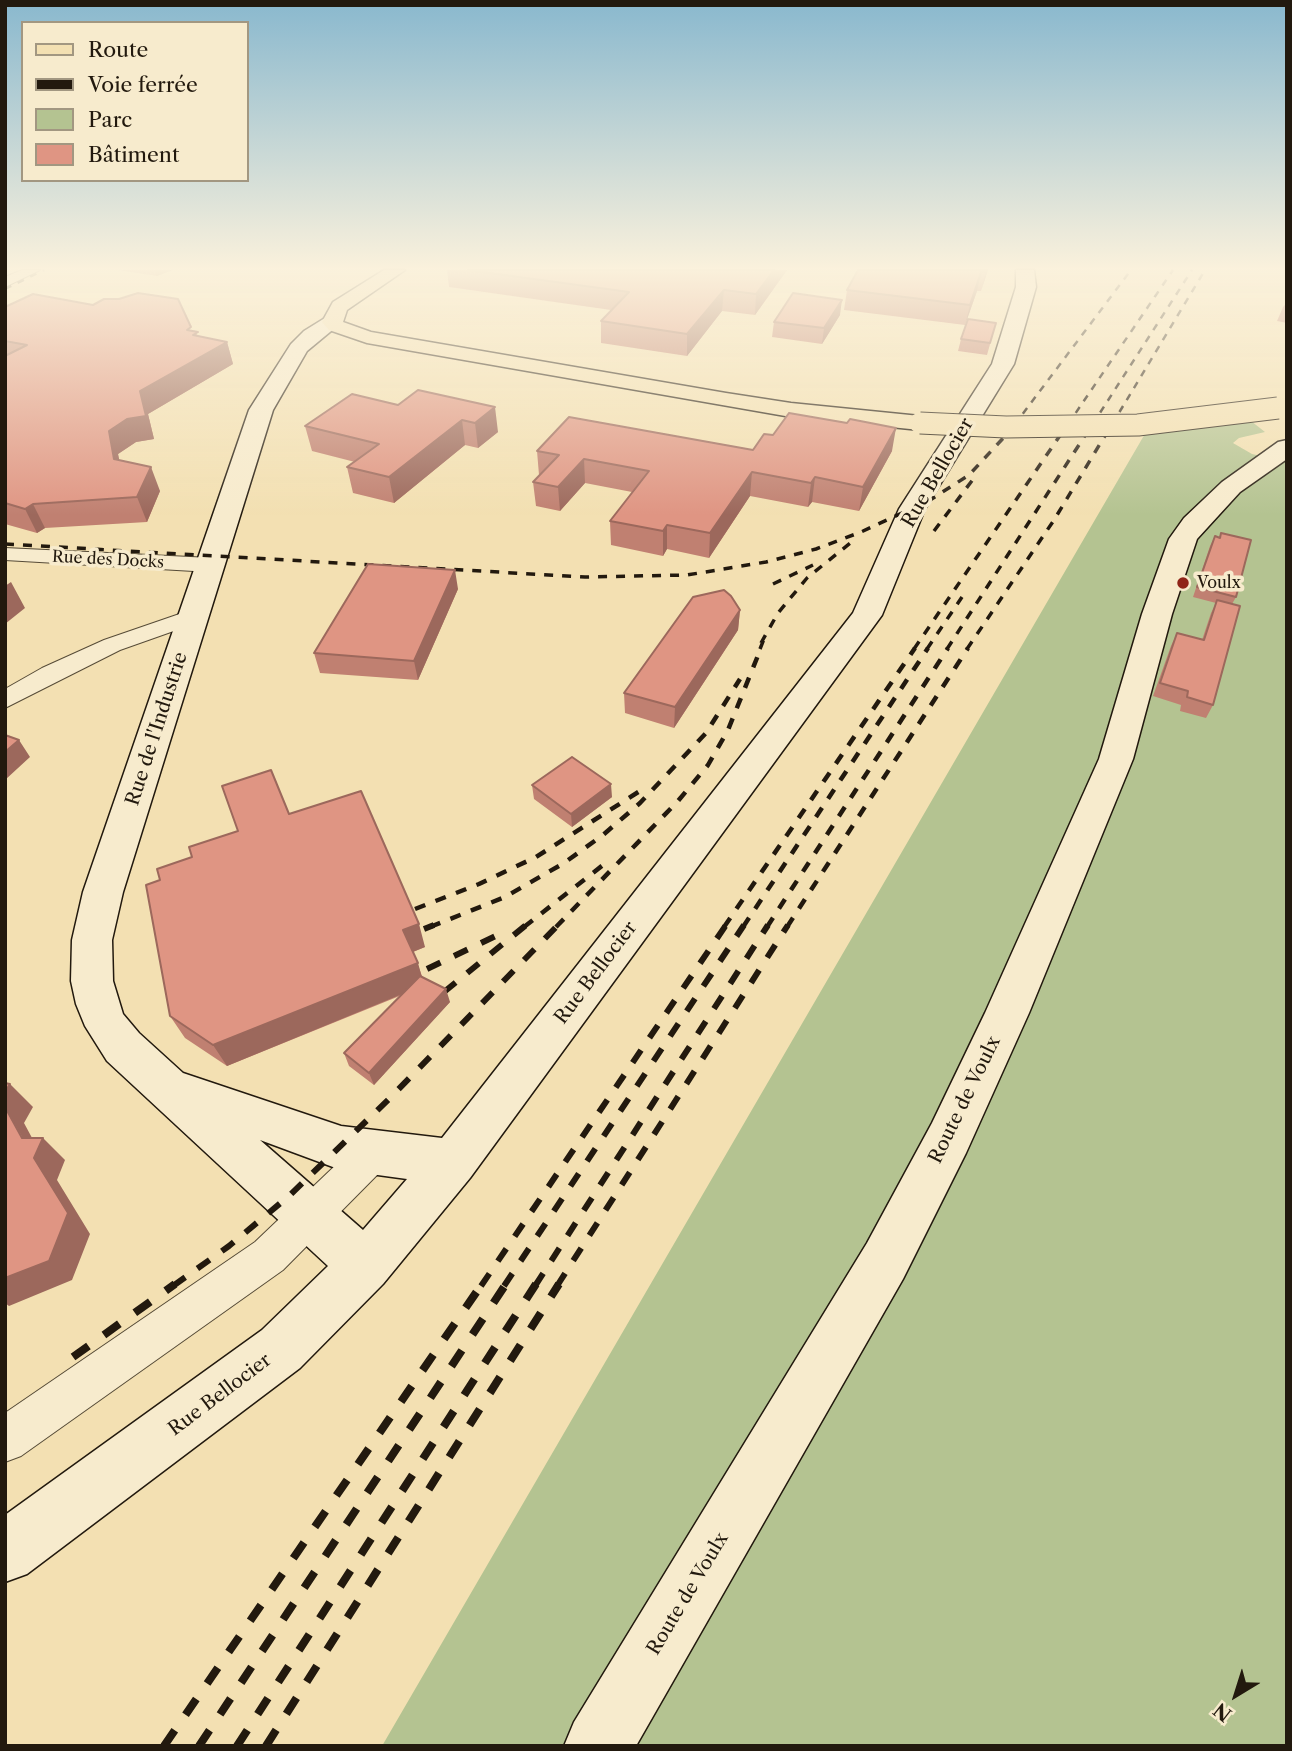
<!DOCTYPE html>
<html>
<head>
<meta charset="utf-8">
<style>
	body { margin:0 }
	#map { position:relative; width:1292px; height:1751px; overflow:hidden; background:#f3e0b2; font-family:"Libre Caslon Text",serif }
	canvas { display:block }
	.frame { position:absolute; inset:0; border:7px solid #22190e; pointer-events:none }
	.legend { position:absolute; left:21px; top:21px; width:228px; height:161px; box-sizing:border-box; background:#f7ebcd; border:2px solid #a29781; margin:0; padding:9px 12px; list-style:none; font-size:21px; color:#22190e }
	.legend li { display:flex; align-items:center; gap:14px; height:35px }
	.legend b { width:35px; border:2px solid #a29781 }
	.north { position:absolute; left:1201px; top:1660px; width:70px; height:70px; -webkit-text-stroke:5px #f7ebcd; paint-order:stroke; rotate:218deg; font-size:19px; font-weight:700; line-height:28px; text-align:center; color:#22190e }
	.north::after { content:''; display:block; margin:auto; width:24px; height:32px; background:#22190e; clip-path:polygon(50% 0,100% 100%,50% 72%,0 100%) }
</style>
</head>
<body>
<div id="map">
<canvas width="1292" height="1751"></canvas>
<div class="frame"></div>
<ul class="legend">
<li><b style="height:9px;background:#f3e0b2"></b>Route</li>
<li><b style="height:9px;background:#22190e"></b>Voie ferrée</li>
<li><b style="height:19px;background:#b4c391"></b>Parc</li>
<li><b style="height:19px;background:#df9583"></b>Bâtiment</li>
</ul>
<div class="north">N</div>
</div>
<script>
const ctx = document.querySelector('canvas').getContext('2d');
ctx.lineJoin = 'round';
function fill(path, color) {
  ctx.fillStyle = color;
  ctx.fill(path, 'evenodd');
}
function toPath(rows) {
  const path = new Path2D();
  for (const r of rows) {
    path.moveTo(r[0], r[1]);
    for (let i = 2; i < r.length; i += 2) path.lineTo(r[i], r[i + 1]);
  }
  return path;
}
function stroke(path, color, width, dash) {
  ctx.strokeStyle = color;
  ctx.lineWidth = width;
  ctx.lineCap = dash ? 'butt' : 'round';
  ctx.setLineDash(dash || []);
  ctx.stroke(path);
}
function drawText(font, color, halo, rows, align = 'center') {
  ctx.font = font + ' "Libre Caslon Text",serif';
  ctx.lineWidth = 7;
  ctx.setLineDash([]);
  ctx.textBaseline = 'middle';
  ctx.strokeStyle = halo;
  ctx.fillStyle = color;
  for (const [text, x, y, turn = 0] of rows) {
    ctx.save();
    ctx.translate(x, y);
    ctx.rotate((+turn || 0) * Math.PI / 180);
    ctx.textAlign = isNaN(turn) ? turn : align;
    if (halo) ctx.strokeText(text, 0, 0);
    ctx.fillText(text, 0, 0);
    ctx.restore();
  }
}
fill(toPath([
	[1251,421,1265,432,1239,438,1233,443,1252,454,1287,462,1287,1746,382,1746,1146,432]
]), '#b4c391');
const street = toPath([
	[22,270,40,270,5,287,5,277,22,270],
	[5,548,211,558,219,560,222,565,219,570,211,572,5,560,5,548],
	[194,609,202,611,206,616,202,621,120,650,5,708,5,689,42,668,104,640,194,609],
	[374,1136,387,1141,392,1153,387,1165,283,1270,21,1456,5,1462,5,1413,255,1242,361,1141,374,1136]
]);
const secondary = toPath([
	[1016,270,1034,270,1036,287,1014,364,925,509,882,615,470,1178,383,1284,300,1368,27,1574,5,1582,5,1515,262,1330,328,1266,107,1061,85,1026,76,1004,71,981,72,940,83,892,249,410,291,344,304,331,325,318,332,316,339,318,342,322,307,351,273,410,123,892,112,940,113,981,123,1014,139,1033,183,1073,341,1126,442,1138,853,613,899,509,992,364,1016,287,1016,270],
	[260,1140,341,1170,407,1179,363,1230,260,1140],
	[1287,440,1287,459,1240,492,1197,539,1172,614,1133,759,1029,1013,966,1153,903,1279,636,1746,564,1746,574,1722,867,1243,932,1123,985,1013,1099,759,1142,614,1169,539,1184,518,1222,482,1278,442,1287,440]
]);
const primary = toPath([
	[384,270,405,270,347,310,343,322,371,332,726,393,791,403,920,416,928,418,932,423,928,428,920,430,791,417,367,343,329,330,322,322,333,302,384,270]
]);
stroke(street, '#564b37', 2);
stroke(secondary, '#22190e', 3);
stroke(primary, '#22190e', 3);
fill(street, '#f7ebcd');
fill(secondary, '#f7ebcd');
fill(primary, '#f3e0b2');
stroke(toPath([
	[5,289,44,270],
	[1006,436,1131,270],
	[1060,436,1173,270],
	[1085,436,1192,270],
	[1105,436,1205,270]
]), '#22190e', 2.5, [7, 7]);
stroke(toPath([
	[934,531,974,478],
	[5,544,585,577,687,575,766,562,816,549,861,532,930,500,969,475,1007,434],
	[773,584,813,565],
	[761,643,778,613,807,578,854,540],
	[760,649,766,634],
	[914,649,1061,434],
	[927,649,962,597],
	[947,649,1086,434],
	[967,649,1054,520,1106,434]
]), '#22190e', 3.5, [9, 9]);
stroke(toPath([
	[415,909,479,884,536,857,643,789],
	[430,927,505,897,564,863,603,835,640,803,706,733,740,679],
	[524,927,603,865],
	[556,927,678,801,708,765,728,730,761,648],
	[724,927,915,648],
	[743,927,928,648],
	[767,927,948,648],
	[787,927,968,648]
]), '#22190e', 4.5, [11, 11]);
stroke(toPath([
	[424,929,434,925],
	[427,969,506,931],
	[444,992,526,925],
	[173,1286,229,1246,289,1196,390,1098,558,925],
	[481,1286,726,925],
	[504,1286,744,925],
	[535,1286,768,925],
	[557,1286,788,925]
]), '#22190e', 6, [15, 15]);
stroke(toPath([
	[73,1357,175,1284],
	[164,1746,482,1284],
	[199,1746,506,1284],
	[237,1746,536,1284],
	[266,1746,559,1284]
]), '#22190e', 8, [19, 19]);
const primaryBridge = toPath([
	[920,423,1006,427,1138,425,1278,408]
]);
stroke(primaryBridge, '#22190e', 23, []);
stroke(primaryBridge, '#f3e0b2', 21);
fill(toPath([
	[118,270,172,270,157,276],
	[447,270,787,270,755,315,722,311,687,356,601,343,601,321,611,310,449,287],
	[858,270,988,270,981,291,977,291,965,325,844,310,847,290],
	[1287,303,1287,323,1277,321,1283,307],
	[5,307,192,331,199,336,227,342,233,364,148,414,154,439,136,442,118,454,119,460,160,491,147,522,45,528,37,533,5,524],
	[840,315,822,344,772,337,774,322],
	[996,323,987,355,958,351,961,339],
	[418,390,498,432,478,448,465,445,394,503,353,493,347,467,355,462,312,451,305,426,398,405],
	[753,450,892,451,859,511,812,502,808,507,750,496,709,558,667,549,663,556,611,545,610,521,632,492,585,483,560,511,536,506,533,482,540,475,539,475,537,451],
	[1221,533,1236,597,1232,604,1213,705,1206,718,1180,711,1181,705,1153,696,1171,646,1177,633,1202,640,1211,613,1216,603,1193,597,1210,546,1215,536,1219,537],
	[458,589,418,680,320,673,314,653],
	[740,610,738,630,674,728,625,713,624,693],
	[532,785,612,797,572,827,534,799],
	[289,814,425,947,413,952,422,976,450,1002,374,1085,349,1066,344,1053,402,995,227,1066,185,1038,170,1016,160,880,192,857,238,831]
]), '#c08071');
fill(toPath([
	[155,270,172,270,157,276],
	[774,270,787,270,755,315,756,294],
	[987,270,988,270,981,291,986,272],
	[981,272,977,291,965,325,970,305],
	[724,290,722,311,687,356,687,334],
	[842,300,840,315,822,344,824,328],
	[227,342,233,364,148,414,154,439,136,442,118,454,124,483,114,459,109,431,140,391],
	[495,407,498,432,478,448,475,423],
	[462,420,465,445,394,503,389,477],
	[896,428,892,451,859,511,863,487],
	[584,459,585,483,560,511,558,487],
	[151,467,160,491,147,522,137,497],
	[752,472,750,496,709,558,710,533],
	[815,477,812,502,808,507,811,483],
	[33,504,45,528,37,533,25,509],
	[667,525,667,549,663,556,663,531],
	[455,570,458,589,418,680,414,661],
	[11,582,25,608,5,624,5,586],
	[740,610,738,630,674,728,675,707],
	[19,740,30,757,5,780,5,752],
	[611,784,612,797,572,827,571,814],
	[419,924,425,947,410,953,403,930],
	[418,963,424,985,227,1066,213,1045],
	[446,989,450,1002,374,1085,369,1073],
	[10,1084,33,1107,24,1123,38,1149,43,1138,65,1160,57,1180,90,1234,72,1280,9,1306,5,1303,5,1278,34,1158,5,1107,5,1092]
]), '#9c685c');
const building = toPath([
	[468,270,774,270,756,294,724,290,687,334,601,321,629,292,468,270],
	[858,270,987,270,986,272,981,272,970,305,847,290,858,270],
	[138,293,178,299,191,327,187,330,198,332,193,335,227,342,140,391,146,416,127,419,109,431,114,459,151,467,137,497,33,504,25,509,5,503,5,356,27,345,5,341,5,307,33,294,93,305,104,299,119,299,138,293],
	[793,293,842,300,824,328,774,322,793,293],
	[968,319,996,323,990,343,961,339,968,319],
	[418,390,495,407,475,423,462,420,389,477,347,467,379,444,305,426,352,394,398,405,418,390],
	[789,413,847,423,850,419,896,428,863,487,815,477,811,483,752,472,710,533,667,525,663,531,610,521,649,471,584,459,558,487,533,482,559,455,537,451,569,417,753,450,764,434,773,435,789,413],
	[1221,533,1251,540,1236,597,1197,587,1215,536,1220,538,1221,533],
	[368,564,455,570,414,661,314,653,368,564],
	[724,590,731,596,740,610,675,707,624,693,693,597,724,590],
	[1217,600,1240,606,1213,705,1187,697,1188,691,1160,683,1177,633,1204,640,1217,600],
	[5,735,19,740,5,752,5,735],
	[572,757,611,784,571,814,532,785,572,757],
	[271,770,289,814,361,791,419,924,403,930,418,963,213,1045,170,1016,146,885,160,880,157,869,192,857,189,847,238,831,222,786,271,770],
	[420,976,446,989,369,1073,344,1053,420,976],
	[5,1083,10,1084,5,1092,5,1083],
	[5,1107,22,1138,43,1138,34,1158,68,1213,49,1261,5,1278,5,1107]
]);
fill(building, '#df9583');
stroke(building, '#9c685c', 2);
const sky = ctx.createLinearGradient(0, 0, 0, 515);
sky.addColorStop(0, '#89b8ce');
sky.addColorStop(0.52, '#faf1dc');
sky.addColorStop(1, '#faf1dc00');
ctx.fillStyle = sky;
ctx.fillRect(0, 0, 1292, 515);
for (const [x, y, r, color] of [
	[1183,583,7,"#8f2418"]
]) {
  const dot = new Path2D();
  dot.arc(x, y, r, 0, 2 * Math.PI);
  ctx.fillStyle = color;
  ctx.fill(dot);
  stroke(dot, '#f7ebcd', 2.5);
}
drawText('16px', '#22190e', '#f7ebcd', [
	["Rue des Docks",108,560,3]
]);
drawText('16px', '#22190e', '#f7ebcd', [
	["Voulx",1197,583]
], 'left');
drawText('19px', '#22190e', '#f7ebcd', [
	["Rue Bellocier",938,473,-60],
	["Rue de l'Industrie",157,729,-72],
	["Rue Bellocier",596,973,-53],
	["Route de Voulx",965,1100,-64],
	["Rue Bellocier",220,1395,-37],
	["Route de Voulx",688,1594,-59]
]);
</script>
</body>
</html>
